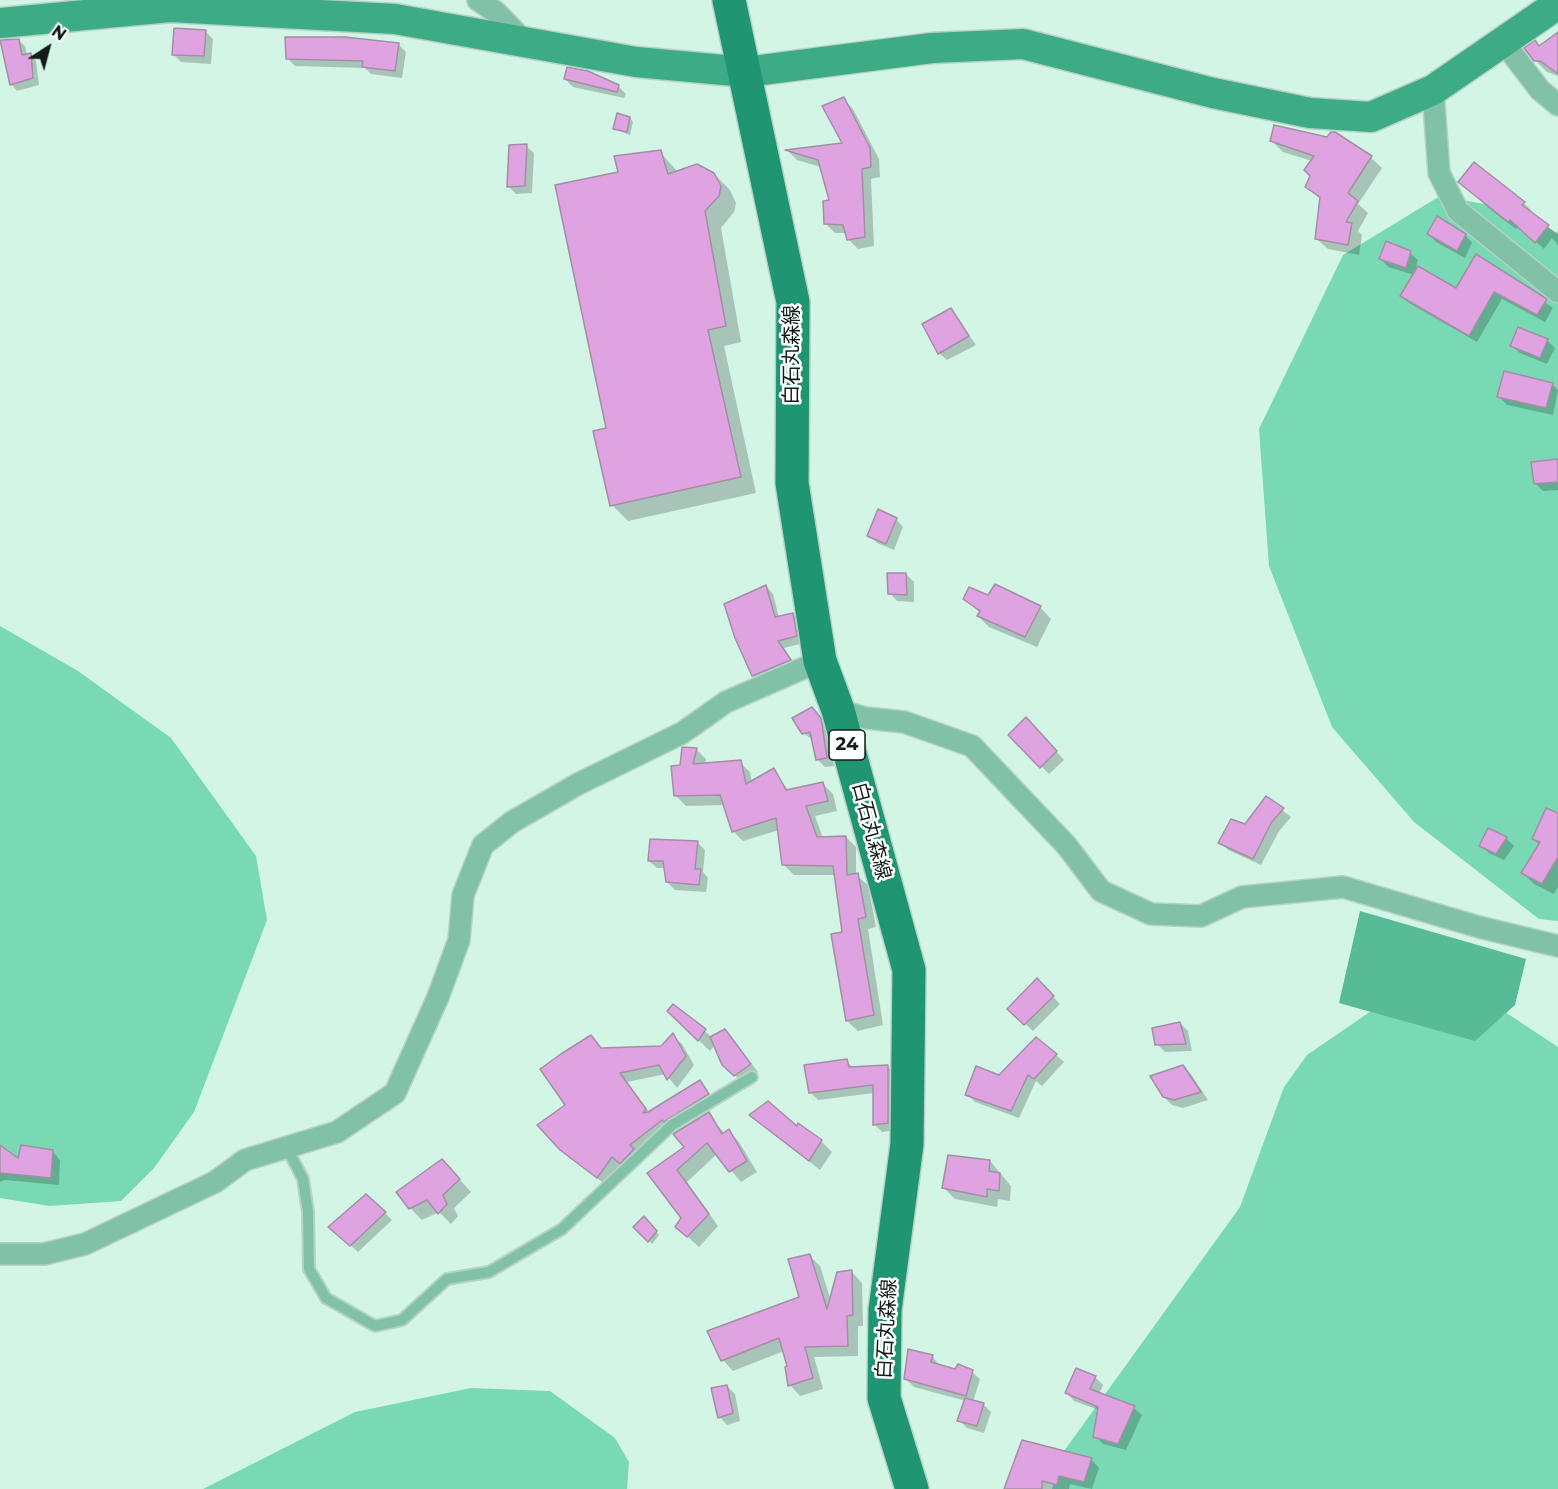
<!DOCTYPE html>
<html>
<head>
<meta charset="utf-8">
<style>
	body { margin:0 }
	#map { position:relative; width:1558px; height:1489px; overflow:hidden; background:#d3f5e6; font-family:Montserrat,sans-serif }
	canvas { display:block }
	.north { position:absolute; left:18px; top:18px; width:60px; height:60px; -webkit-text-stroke:4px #fff; paint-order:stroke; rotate:36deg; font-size:16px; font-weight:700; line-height:24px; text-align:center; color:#101d18 }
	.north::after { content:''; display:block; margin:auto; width:21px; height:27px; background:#101d18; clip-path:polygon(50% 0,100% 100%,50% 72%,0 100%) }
</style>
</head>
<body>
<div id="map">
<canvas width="1558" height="1489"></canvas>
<div class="north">N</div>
</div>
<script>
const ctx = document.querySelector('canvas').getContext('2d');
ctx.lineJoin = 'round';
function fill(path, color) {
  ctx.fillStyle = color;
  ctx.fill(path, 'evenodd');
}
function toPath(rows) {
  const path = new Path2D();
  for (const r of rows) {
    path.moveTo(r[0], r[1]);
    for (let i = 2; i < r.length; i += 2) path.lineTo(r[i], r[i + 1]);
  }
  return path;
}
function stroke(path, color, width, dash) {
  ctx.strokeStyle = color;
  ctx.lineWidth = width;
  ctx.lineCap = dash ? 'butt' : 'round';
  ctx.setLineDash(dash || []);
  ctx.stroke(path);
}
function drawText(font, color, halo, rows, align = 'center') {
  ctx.font = font + ' Montserrat,"Noto Sans JP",sans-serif';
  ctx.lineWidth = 5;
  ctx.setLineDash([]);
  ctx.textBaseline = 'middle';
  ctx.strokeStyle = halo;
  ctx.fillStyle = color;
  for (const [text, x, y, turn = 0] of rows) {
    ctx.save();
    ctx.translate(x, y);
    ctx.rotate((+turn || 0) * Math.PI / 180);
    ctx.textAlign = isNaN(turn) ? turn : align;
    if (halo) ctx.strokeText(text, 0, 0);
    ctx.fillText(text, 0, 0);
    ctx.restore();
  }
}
fill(toPath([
	[1440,196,1523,211,1558,234,1558,921,1539,919,1414,822,1332,727,1269,566,1259,429,1343,255],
	[0,626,78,671,171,738,256,856,267,920,194,1112,154,1168,121,1201,50,1206,0,1198],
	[1428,972,1458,981,1558,1047,1558,1489,1052,1489,1059,1458,1240,1207,1284,1087,1307,1055],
	[471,1388,550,1391,615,1438,629,1462,627,1489,203,1489,355,1412]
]), '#7ad9b5');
fill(toPath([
	[1360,911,1526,959,1515,1005,1475,1041,1339,1003]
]), '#57bb97');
fill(toPath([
	[205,31,213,39,211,64,181,62,173,54],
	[1558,37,1558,76,1547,72,1535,60,1540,47],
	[18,40,25,46,27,55,30,55,36,61,39,85,17,91,11,84,1,41],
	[398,44,406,52,402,78,371,74,365,68,295,66,287,58],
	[565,79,618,86,626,94,624,98,573,87],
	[844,99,853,109,879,159,880,177,871,179,874,246,858,249,849,240,847,233,835,233,825,223,831,202,821,167,797,160,789,152,844,144],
	[630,118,633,122,630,135,614,129],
	[1335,133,1371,158,1382,168,1358,204,1368,213,1358,231,1362,235,1359,255,1328,249,1317,239,1321,200,1306,187,1312,176,1312,161,1283,152,1272,141,1328,139],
	[526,146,534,153,532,193,516,194,508,186],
	[660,152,678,172,714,174,730,190,736,203,734,212,721,228,741,342,724,346,756,493,628,521,612,505,608,429,620,173],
	[1467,189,1524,203,1531,210,1530,213,1556,233,1558,231,1558,245,1552,238,1544,249,1518,226,1516,229,1496,214],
	[1428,234,1465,235,1472,243,1465,258,1436,242],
	[1410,253,1418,260,1416,267,1456,290,1476,256,1553,308,1545,322,1502,299,1477,342,1409,303,1402,296,1414,275,1388,267,1381,259],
	[951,310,976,345,947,360,939,353],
	[1547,340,1555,348,1547,364,1520,353,1512,346],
	[1552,384,1558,390,1553,415,1507,405,1499,397],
	[1558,460,1558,490,1543,491,1535,483],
	[896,519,903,527,894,550,877,543,869,535],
	[906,574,914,582,914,602,897,601,890,593],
	[766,586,773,594,779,618,793,614,800,622,804,643,784,648,797,668,761,683,753,676,736,637],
	[989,597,1040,607,1051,619,1037,647,989,627,978,616,980,613,965,598],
	[819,717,828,727,834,766,825,767,817,759,813,740,803,733],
	[1034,726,1064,760,1049,774,1010,735],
	[696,749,706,759,705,765,740,762,750,772,752,782,773,770,789,791,823,784,833,794,837,811,815,816,823,838,846,837,856,847,856,875,868,885,876,927,868,929,883,1025,858,1031,847,1021,844,933,836,875,794,875,783,864,779,830,743,841,733,831,725,805,686,806,675,795,681,766],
	[1266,798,1291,817,1279,831,1261,865,1228,850,1220,842,1246,826],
	[1558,814,1558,887,1554,894,1534,884,1523,873,1540,845,1533,839],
	[1506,838,1514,846,1504,860,1489,853,1481,846],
	[698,843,705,850,703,872,708,878,706,892,675,890,667,882,666,868,657,868,649,861],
	[1037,980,1060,1004,1033,1031,1017,1016],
	[673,1006,713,1038,732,1039,758,1072,743,1083,723,1064,715,1045,710,1051,669,1011],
	[1180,1023,1188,1031,1192,1051,1165,1052,1157,1044],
	[673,1036,682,1044,694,1065,677,1088,666,1074,627,1082,650,1113,700,1082,716,1104,674,1130,672,1128,630,1172,622,1164,607,1186,561,1149,567,1106,591,1037,602,1049,661,1048],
	[1056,1055,1064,1062,1042,1086,1036,1081,1019,1118,975,1102,967,1094,999,1077],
	[846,1061,854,1068,887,1066,895,1074,896,1130,882,1132,874,1124,874,1093,818,1100,810,1092],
	[1183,1066,1191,1074,1208,1100,1183,1108,1172,1105,1164,1097],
	[708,1114,725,1134,729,1131,739,1142,757,1172,741,1182,717,1154,687,1182,718,1226,699,1247,677,1227,683,1218,649,1173,686,1147],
	[751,1115,797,1128,821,1141,832,1152,820,1170],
	[0,1147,19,1161,53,1152,60,1160,59,1185,5,1180,0,1182],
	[990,1161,1011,1186,1010,1201,998,1199,997,1207,955,1199,943,1187],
	[454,1173,471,1192,454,1208,458,1216,451,1224,439,1212,422,1220,410,1208],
	[385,1213,392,1220,358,1252,338,1234],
	[644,1218,659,1235,652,1244,636,1227],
	[809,1255,820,1266,831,1301,852,1272,862,1283,863,1326,858,1326,858,1356,814,1357,823,1389,800,1396,790,1385,789,1367,784,1351,733,1371,723,1360,801,1298],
	[932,1356,940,1366,972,1372,980,1379,973,1402,983,1404,991,1412,984,1433,967,1428,959,1420,966,1401,914,1387,906,1379],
	[1095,1377,1103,1385,1099,1394,1134,1408,1142,1415,1126,1450,1103,1444,1095,1436,1099,1410,1074,1401,1067,1393],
	[727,1386,735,1394,740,1421,727,1425,720,1417],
	[1091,1459,1099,1468,1092,1489,1070,1484,1069,1489,1005,1489]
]), '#0003');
const building = toPath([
	[174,28,206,30,204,56,172,55,174,28],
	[1558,32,1558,74,1540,61,1534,61,1524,48,1535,40,1539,46,1558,32],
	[285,37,345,37,399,43,395,71,362,67,363,61,286,59,285,37],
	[19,39,22,55,31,53,33,78,10,85,0,40,19,39],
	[567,67,588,71,619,85,617,92,564,79,567,67],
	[844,97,870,148,871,167,862,169,865,237,847,240,843,225,824,224,823,201,829,200,818,160,785,150,842,143,822,106,844,97],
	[617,113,630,117,627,132,613,129,617,113],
	[1274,125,1327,137,1331,132,1335,132,1372,156,1348,193,1358,201,1346,222,1352,223,1348,245,1315,239,1320,197,1305,187,1310,176,1304,170,1314,156,1270,141,1274,125],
	[527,144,525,186,507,187,509,145,527,144],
	[661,150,668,174,697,164,714,173,721,186,719,196,705,211,726,326,708,330,741,477,610,506,593,431,606,428,555,185,618,172,614,156,661,150],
	[1474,162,1525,202,1522,205,1549,225,1535,243,1510,220,1508,222,1458,182,1474,162],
	[1437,216,1466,234,1457,251,1427,234,1437,216],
	[1386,241,1411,251,1406,268,1379,259,1386,241],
	[1476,254,1547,299,1537,315,1494,292,1469,336,1400,296,1418,266,1456,288,1476,254],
	[951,308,969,336,938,354,922,324,951,308],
	[1518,327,1548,339,1540,358,1510,346,1518,327],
	[1504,371,1553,383,1546,408,1497,397,1504,371],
	[1558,459,1558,482,1534,484,1531,462,1558,459],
	[878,509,897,518,886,544,867,536,878,509],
	[887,573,906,573,907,595,888,594,887,573],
	[995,584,1041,606,1025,637,977,616,980,611,963,599,969,587,988,595,995,584],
	[766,585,775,617,793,613,797,636,778,641,791,660,752,676,735,638,724,604,766,585],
	[812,707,821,718,827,758,816,760,810,732,802,734,792,718,812,707],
	[1026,717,1057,751,1040,768,1008,735,1026,717],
	[682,747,697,748,693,764,741,760,746,784,774,768,786,790,823,782,828,801,806,806,817,837,846,836,847,875,858,873,866,917,858,919,874,1015,846,1021,831,934,842,932,833,866,782,865,776,818,732,832,720,795,674,796,671,766,680,765,682,747],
	[1266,796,1284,808,1271,823,1253,859,1218,843,1231,819,1245,824,1266,796],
	[1546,808,1558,813,1558,857,1542,884,1521,873,1540,842,1532,839,1546,808],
	[1488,828,1507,837,1496,854,1479,846,1488,828],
	[650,839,698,841,695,869,701,869,699,885,666,882,663,861,648,861,650,839],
	[1037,978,1054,996,1024,1025,1007,1009,1037,978],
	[673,1004,706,1029,698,1041,667,1011,673,1004],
	[1180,1022,1186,1044,1155,1045,1152,1028,1180,1022],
	[725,1029,751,1064,734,1076,722,1065,710,1037,725,1029],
	[673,1033,686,1056,667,1080,659,1065,620,1073,646,1109,643,1113,648,1112,700,1080,709,1094,664,1122,662,1120,630,1145,634,1149,620,1164,612,1157,597,1178,560,1150,537,1125,565,1105,540,1069,561,1054,591,1035,601,1048,661,1046,673,1033],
	[1036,1037,1057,1054,1034,1079,1028,1075,1011,1111,965,1095,976,1066,999,1075,1036,1037],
	[847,1059,849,1067,888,1065,888,1123,873,1125,873,1085,809,1093,804,1065,847,1059],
	[1183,1065,1201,1092,1174,1100,1163,1097,1150,1076,1183,1065],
	[768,1101,797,1126,798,1123,822,1140,809,1161,749,1115,768,1101],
	[709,1112,722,1134,729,1129,747,1161,729,1172,707,1143,677,1170,709,1214,687,1237,675,1227,681,1218,647,1173,684,1147,673,1134,709,1112],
	[0,1145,18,1158,21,1145,53,1150,51,1178,0,1173,0,1145],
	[948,1155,990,1160,989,1171,1000,1173,999,1191,987,1189,987,1197,942,1188,948,1155],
	[442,1159,460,1179,443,1195,447,1204,438,1214,427,1200,409,1209,396,1192,442,1159],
	[366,1194,386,1212,350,1246,328,1227,366,1194],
	[644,1216,657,1231,648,1242,633,1227,644,1216],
	[810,1254,827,1309,837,1272,852,1270,853,1315,847,1316,848,1346,805,1347,813,1378,788,1386,785,1367,787,1366,779,1338,721,1361,707,1331,799,1297,788,1259,810,1254],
	[908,1349,933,1355,931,1362,955,1369,958,1364,973,1370,966,1396,904,1379,908,1349],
	[1076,1368,1096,1376,1090,1389,1135,1406,1118,1444,1093,1437,1098,1407,1065,1393,1076,1368],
	[727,1385,733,1413,718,1418,711,1388,727,1385],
	[965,1398,984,1403,977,1426,957,1421,965,1398],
	[1022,1440,1092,1458,1084,1482,1059,1476,1057,1485,1042,1481,1042,1489,1004,1489,1022,1440]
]);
fill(building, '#dfa3e1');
stroke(building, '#a38ea4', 1.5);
const lane = toPath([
	[287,1148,303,1179,308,1212,309,1269,326,1298,375,1326,402,1320,447,1279,489,1272,562,1229,672,1125,752,1077]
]);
const street = toPath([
	[478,0,497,13,527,44],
	[1504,43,1540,90,1558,105],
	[1433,90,1439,173,1458,211,1558,292],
	[838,710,866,718,904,722,972,746,1067,846,1101,891,1151,914,1201,916,1242,897,1343,887,1479,927,1558,946],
	[0,1254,44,1254,85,1244,215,1182,245,1160,337,1132,395,1093,438,997,459,940,463,895,483,845,512,822,578,784,682,733,726,702,820,661]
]);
const secondary = toPath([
	[0,23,170,7,395,19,636,62,746,72,932,48,1023,44,1213,93,1310,113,1371,117,1433,90,1558,4]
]);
const primary = toPath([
	[729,0,793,302,792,483,820,661,838,710,909,970,907,1144,885,1310,884,1398,912,1489]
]);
stroke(lane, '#b4d2c5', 14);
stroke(street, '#b4d2c5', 24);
stroke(secondary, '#b4d2c5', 33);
stroke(primary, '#b4d2c5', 36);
stroke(lane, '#81c1a8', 10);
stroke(street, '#81c1a8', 21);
stroke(secondary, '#3dab86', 30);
stroke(primary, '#1f9572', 33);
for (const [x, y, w] of [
	[847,745,36]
]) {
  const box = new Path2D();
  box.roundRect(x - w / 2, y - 15, w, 30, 4.5);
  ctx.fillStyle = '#fff';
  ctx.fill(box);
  stroke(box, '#101d18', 1.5);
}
drawText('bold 18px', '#101d18', null, [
	["24",847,745]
]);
drawText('20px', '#101d18', '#fff', [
	["白石丸森線",792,355,-90],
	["白石丸森線",871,831,75],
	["白石丸森線",887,1329,-87]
]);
</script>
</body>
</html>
